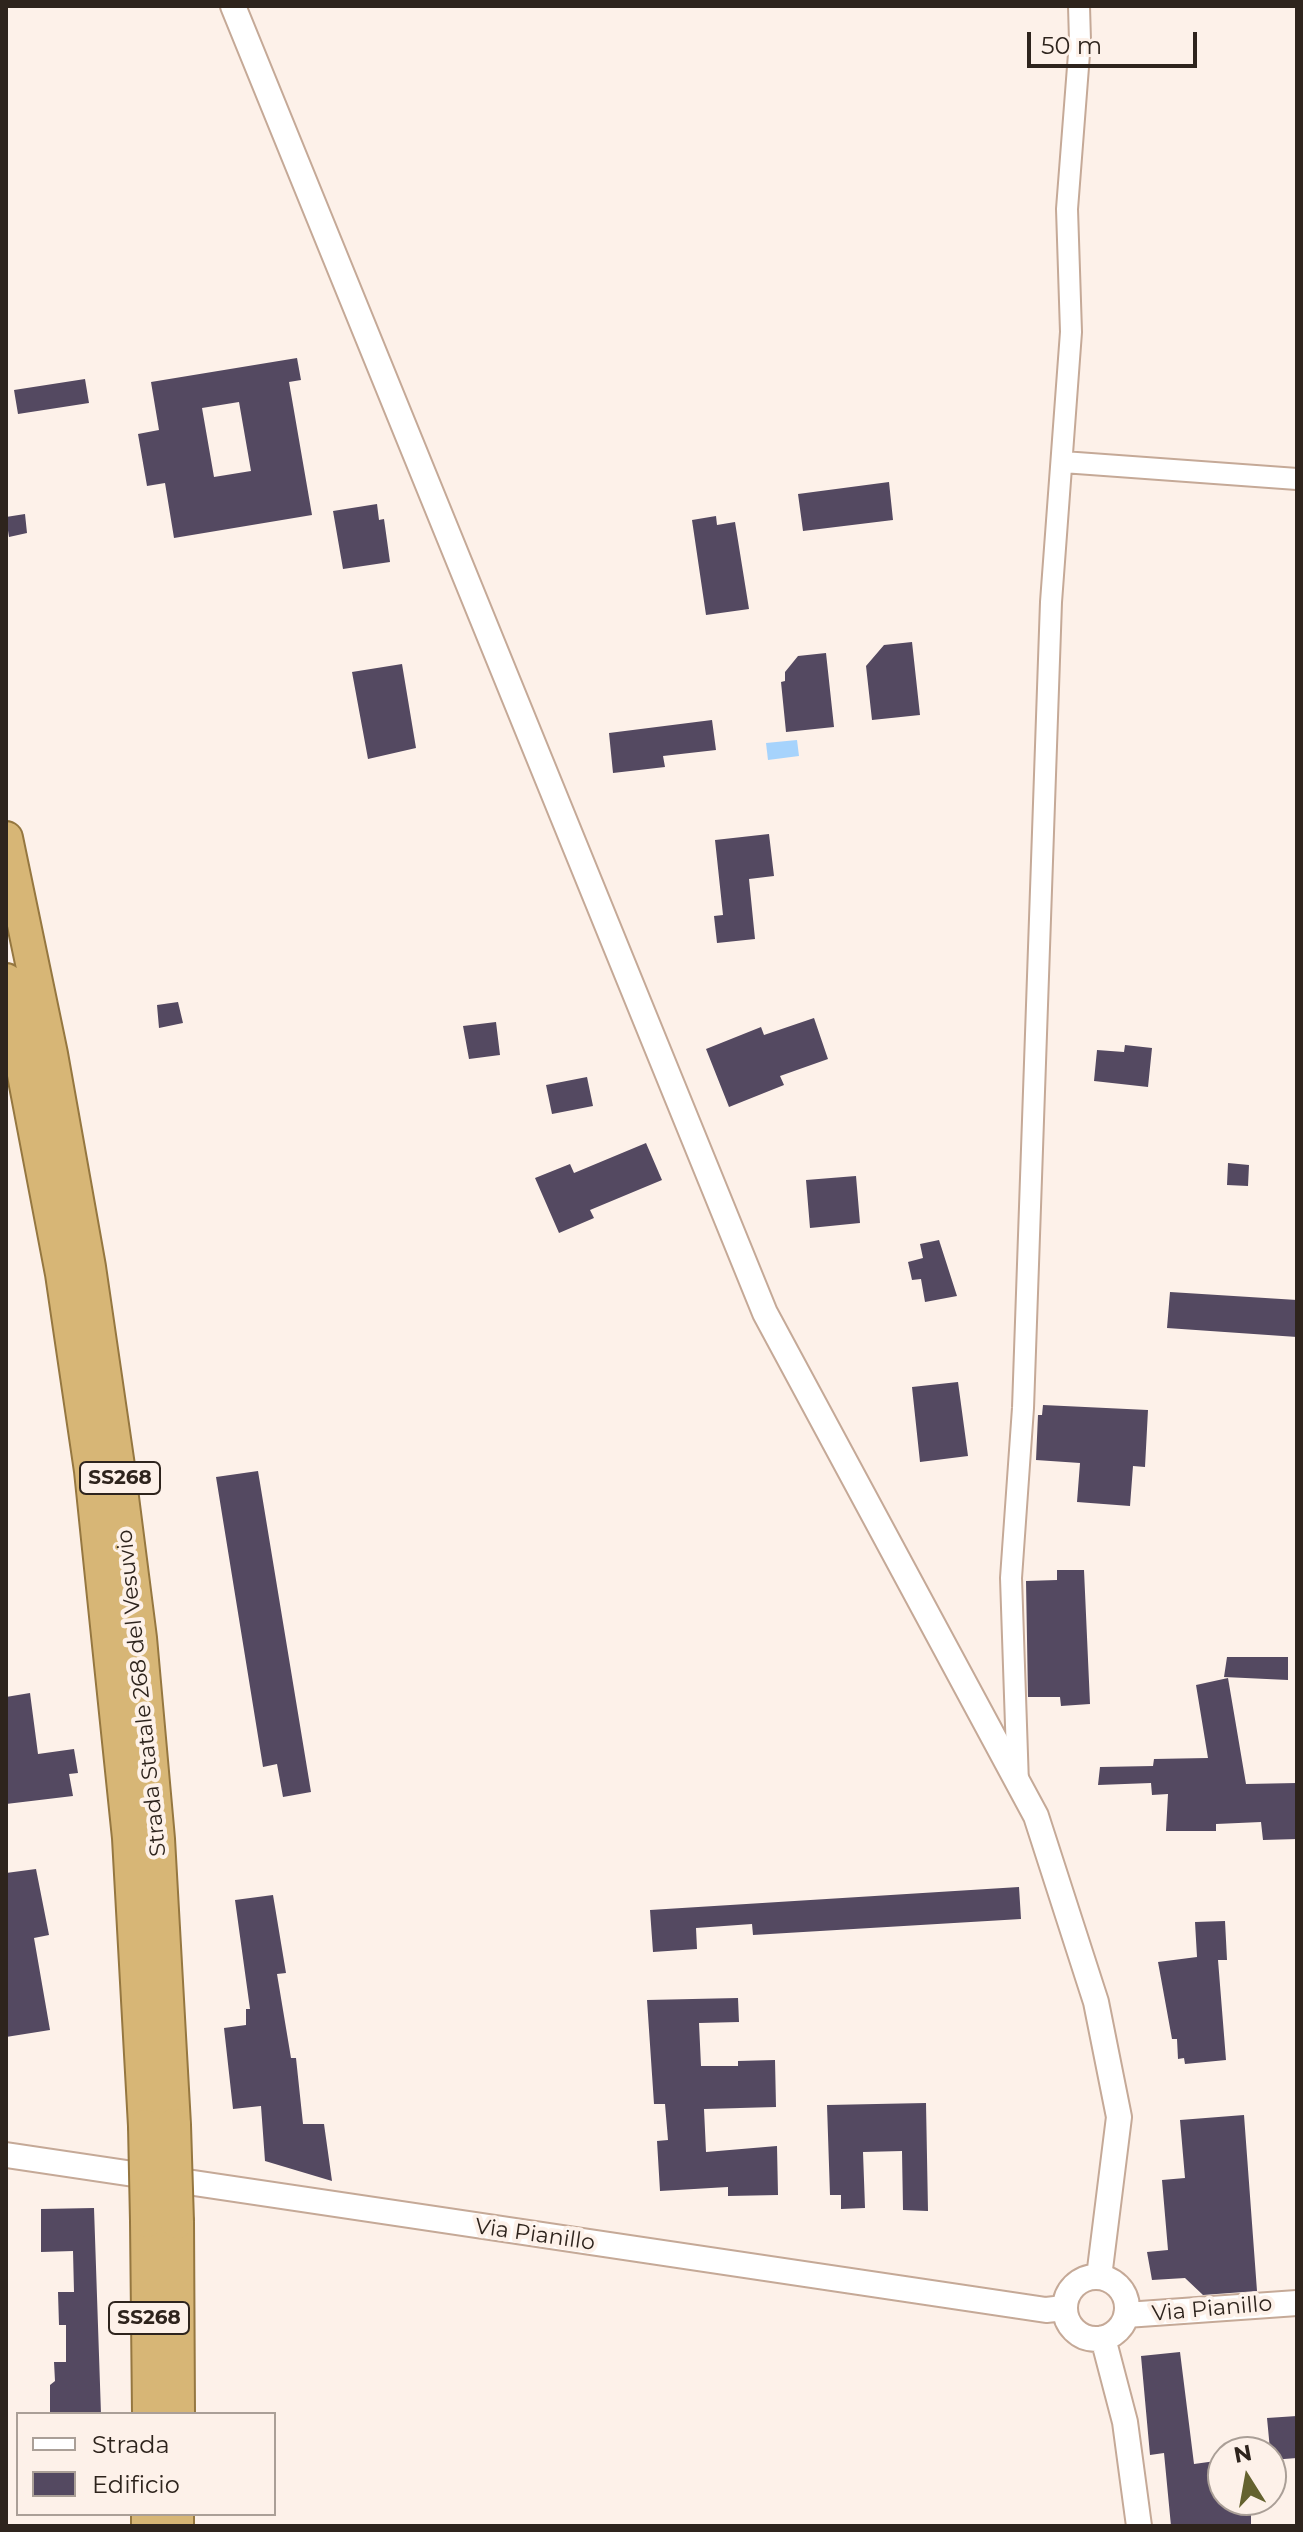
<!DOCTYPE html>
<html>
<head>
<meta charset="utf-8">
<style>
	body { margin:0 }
	#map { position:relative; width:1303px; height:2532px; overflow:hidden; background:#fdf1e9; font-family:Montserrat,sans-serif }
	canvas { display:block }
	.frame { position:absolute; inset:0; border:8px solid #2e241d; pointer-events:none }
	.legend { position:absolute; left:16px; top:2412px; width:260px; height:104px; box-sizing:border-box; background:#fdf1e9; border:2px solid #aa9f97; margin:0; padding:10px 14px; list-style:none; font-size:24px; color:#2e241d }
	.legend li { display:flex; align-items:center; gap:16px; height:40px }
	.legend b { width:40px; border:2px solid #aa9f97 }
	.north { position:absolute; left:1207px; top:2436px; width:80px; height:80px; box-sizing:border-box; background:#fdf1e9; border:2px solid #aa9f97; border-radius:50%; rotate:349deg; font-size:22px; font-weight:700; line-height:32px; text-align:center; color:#2e241d }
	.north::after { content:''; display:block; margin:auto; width:28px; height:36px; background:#64622f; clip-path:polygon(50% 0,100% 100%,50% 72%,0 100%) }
	.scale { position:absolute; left:1027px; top:32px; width:170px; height:36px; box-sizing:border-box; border:4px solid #2e241d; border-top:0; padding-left:10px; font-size:24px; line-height:28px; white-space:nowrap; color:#2e241d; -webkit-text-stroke:6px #fdf1e9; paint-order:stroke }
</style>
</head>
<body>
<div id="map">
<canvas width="1303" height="2532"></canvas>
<div class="frame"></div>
<ul class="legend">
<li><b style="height:10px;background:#fff"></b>Strada</li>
<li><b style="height:22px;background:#544961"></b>Edificio</li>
</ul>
<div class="north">N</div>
<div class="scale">50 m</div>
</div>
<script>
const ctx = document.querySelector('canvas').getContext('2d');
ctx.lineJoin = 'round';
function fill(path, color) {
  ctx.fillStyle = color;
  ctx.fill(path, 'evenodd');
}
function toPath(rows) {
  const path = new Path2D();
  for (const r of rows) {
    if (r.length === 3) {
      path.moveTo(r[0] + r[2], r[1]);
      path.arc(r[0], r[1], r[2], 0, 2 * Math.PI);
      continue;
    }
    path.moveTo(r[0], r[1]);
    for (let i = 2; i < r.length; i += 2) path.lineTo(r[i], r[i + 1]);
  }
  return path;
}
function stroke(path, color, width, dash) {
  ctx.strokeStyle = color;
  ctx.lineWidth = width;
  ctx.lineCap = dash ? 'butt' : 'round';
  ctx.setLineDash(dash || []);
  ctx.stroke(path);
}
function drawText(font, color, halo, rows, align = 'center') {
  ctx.font = font + ' Montserrat,sans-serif';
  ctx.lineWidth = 8;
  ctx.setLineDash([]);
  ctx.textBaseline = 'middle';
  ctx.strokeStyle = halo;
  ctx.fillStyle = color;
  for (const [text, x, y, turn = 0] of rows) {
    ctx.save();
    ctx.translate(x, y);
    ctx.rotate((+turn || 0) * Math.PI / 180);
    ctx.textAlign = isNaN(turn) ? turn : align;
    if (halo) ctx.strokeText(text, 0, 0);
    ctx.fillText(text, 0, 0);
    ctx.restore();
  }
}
fill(toPath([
	[797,740,799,756,768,760,766,743]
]), '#a6d3fc');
fill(toPath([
	[297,358,301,380,289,382,312,515,174,538,165,483,147,486,138,434,159,430,151,382],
	[239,402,251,471,214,477,202,408],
	[85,379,89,403,18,414,14,390],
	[889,482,893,520,803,531,798,494],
	[377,504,379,520,384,519,390,562,343,569,333,511],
	[25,514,27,533,9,537,6,517],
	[716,516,717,525,735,522,749,609,706,615,692,520],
	[912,642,920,715,872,720,866,666,884,645],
	[826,653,834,727,786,732,781,682,785,681,785,672,798,656],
	[402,664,416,748,368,759,352,672],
	[712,720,716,750,663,756,665,767,613,773,609,733],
	[769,834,774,876,749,879,755,939,717,943,714,916,723,915,715,840],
	[178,1002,183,1023,159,1028,157,1005],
	[814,1018,828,1059,780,1076,784,1085,729,1107,706,1049,761,1027,764,1035],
	[496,1022,500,1055,469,1059,463,1026],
	[1125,1045,1152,1048,1148,1087,1094,1081,1097,1050,1124,1052],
	[587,1077,593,1106,552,1114,546,1085],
	[646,1143,662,1180,590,1210,594,1218,559,1233,535,1178,570,1164,574,1173],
	[1228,1163,1249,1165,1248,1186,1227,1185],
	[856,1176,860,1223,810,1228,806,1180],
	[939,1240,957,1296,925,1302,921,1279,912,1280,908,1262,923,1258,920,1244],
	[1170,1292,1297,1300,1297,1337,1167,1328],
	[958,1382,968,1456,920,1462,912,1387],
	[1043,1405,1148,1410,1145,1467,1133,1466,1130,1506,1077,1502,1080,1463,1036,1460,1038,1415,1042,1415],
	[258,1471,311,1792,283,1797,277,1764,263,1767,216,1477],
	[1057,1570,1084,1570,1090,1704,1061,1706,1060,1697,1028,1697,1026,1581,1057,1580],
	[1227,1657,1288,1657,1288,1680,1224,1677],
	[1228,1678,1246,1784,1297,1783,1297,1839,1263,1840,1261,1822,1216,1824,1216,1831,1166,1831,1168,1794,1152,1795,1151,1783,1098,1785,1100,1767,1153,1766,1154,1759,1208,1758,1196,1685],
	[30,1693,38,1754,74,1749,78,1773,69,1774,73,1796,6,1804,6,1697],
	[36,1869,49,1935,34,1938,50,2030,6,2037,6,1873],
	[1019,1887,1021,1919,753,1935,752,1924,696,1928,697,1949,653,1952,650,1910],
	[273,1895,286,1973,277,1974,291,2058,296,2058,303,2124,324,2124,332,2181,265,2161,261,2106,233,2109,224,2028,246,2025,246,2009,250,2009,235,1900],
	[1225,1921,1227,1960,1218,1960,1226,2060,1185,2064,1184,2058,1178,2059,1177,2039,1172,2039,1158,1962,1197,1957,1195,1922],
	[738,1998,739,2022,699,2023,701,2066,738,2066,738,2061,775,2060,776,2107,704,2109,706,2152,777,2146,778,2195,728,2196,728,2187,660,2191,657,2141,668,2140,665,2104,654,2104,647,2000],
	[926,2103,928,2211,903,2210,902,2151,863,2152,865,2208,841,2209,841,2195,830,2195,827,2105],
	[1244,2115,1257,2291,1203,2295,1185,2278,1152,2280,1147,2252,1168,2250,1162,2180,1185,2178,1180,2120],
	[94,2208,101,2414,50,2414,50,2385,55,2381,54,2362,66,2362,66,2325,59,2325,58,2292,74,2292,73,2251,41,2252,41,2209],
	[1180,2352,1194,2464,1223,2460,1223,2500,1251,2500,1251,2526,1171,2526,1164,2453,1150,2455,1141,2356],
	[1297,2416,1297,2458,1271,2460,1267,2418]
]), '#544961');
const minor = toPath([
	[1063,462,1297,479],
	[1018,1784,1011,1578,1023,1408,1051,602,1071,332,1067,209,1080,41,1079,6]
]);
const tertiary = toPath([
	[233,6,765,1313,1036,1816,1096,2002,1119,2117,1099,2277],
	[6,2155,1046,2310,1064,2308],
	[1096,2308,31],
	[1126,2315,1297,2303],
	[1103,2338,1125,2422,1139,2526]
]);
const trunk = toPath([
	[6,838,51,1054,89,1267,118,1466,140,1638,158,1839,174,2125],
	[6,980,62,1274,91,1471,129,1838,145,2126],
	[147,2221,149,2414],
	[177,2222,178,2414],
	[148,2526,148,2514],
	[177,2526,177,2514]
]);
stroke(minor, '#c5a997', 24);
stroke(tertiary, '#c5a997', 28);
stroke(trunk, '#957740', 36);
stroke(minor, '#fff', 20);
stroke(tertiary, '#fff', 24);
stroke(trunk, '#d7b676', 32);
const trunkBridge = toPath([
	[174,2125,177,2222],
	[145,2126,147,2221]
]);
stroke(trunkBridge, '#957740', 36, []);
stroke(trunkBridge, '#d7b676', 32);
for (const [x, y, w] of [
	[120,1478,80],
	[149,2318,80]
]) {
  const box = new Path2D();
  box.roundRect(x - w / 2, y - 16, w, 32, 6);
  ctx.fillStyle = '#fdf1e9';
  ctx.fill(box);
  stroke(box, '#2e241d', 2);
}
drawText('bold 20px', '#2e241d', null, [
	["SS268",120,1478],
	["SS268",149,2318]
]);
drawText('22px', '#2e241d', '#fdf1e9', [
	["Strada Statale 268 del Vesuvio",142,1693,-96],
	["Via Pianillo",535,2235,8],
	["Via Pianillo",1212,2309,-5]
]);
</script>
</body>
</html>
